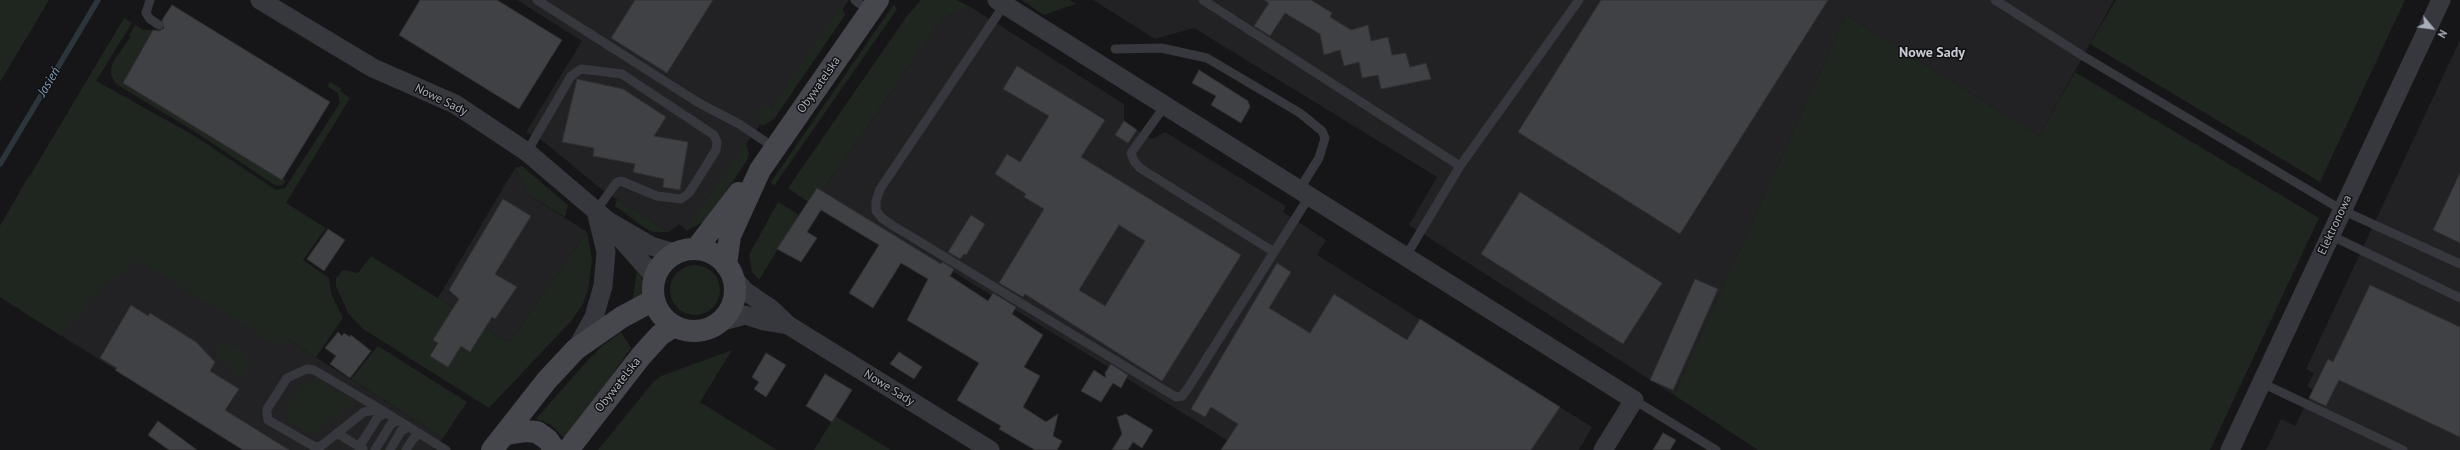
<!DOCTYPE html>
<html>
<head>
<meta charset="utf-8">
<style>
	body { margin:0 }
	#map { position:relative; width:2460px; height:450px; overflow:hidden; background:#161618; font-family:"PT Sans",sans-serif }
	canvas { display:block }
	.north { position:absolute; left:2412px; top:8px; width:40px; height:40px; -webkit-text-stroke:3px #111113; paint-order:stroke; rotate:119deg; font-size:11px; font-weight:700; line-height:16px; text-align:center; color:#a8adb8 }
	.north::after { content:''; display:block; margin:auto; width:14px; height:18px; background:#a8adb8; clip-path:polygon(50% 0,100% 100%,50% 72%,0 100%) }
</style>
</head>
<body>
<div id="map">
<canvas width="2460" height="450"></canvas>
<div class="north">N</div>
</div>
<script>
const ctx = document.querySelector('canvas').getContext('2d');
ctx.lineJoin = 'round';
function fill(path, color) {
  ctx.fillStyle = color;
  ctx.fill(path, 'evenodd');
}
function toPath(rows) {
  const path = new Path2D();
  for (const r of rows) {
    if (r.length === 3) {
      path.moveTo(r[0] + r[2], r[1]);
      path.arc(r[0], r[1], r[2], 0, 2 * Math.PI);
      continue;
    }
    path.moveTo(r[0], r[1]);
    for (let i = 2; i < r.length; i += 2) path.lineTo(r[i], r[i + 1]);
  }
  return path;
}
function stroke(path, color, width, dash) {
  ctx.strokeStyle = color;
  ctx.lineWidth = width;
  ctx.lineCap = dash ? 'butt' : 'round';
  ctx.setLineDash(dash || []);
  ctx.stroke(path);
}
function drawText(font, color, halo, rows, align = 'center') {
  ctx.font = font + ' "PT Sans",sans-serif';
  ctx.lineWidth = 3;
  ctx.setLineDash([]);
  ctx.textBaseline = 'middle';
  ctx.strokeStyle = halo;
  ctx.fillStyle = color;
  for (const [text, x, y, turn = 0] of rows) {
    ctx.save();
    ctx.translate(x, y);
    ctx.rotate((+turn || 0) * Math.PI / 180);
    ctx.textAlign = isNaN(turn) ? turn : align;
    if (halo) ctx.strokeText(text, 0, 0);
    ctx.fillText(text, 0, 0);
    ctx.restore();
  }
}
fill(toPath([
	[517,0,849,0,685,229,679,224,669,232,601,189,543,141,526,132,582,41],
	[1093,0,2114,0,2039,136,1846,15,1674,395,1409,225,1437,177,1194,28,1155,39],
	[969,6,1124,104,1124,121,1144,135,1152,139,1165,132,1286,206,1283,212,1326,240,1317,255,1592,427,1579,450,1243,450,822,191,942,19],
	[2460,40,2460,450,2266,450,2281,419,2295,426,2313,390,2307,386,2314,373,2306,369],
	[515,168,529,195,587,232,509,343,438,298],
	[29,175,443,438,434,450,243,450,0,297,0,226]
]), '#222225');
fill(toPath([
	[0,0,49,0,0,82],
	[921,0,956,0,969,6,942,19,822,191,817,188,808,202,788,188,907,16],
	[1022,0,1070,0,1076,4,1044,15],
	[2116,0,2405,0,2320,182,2090,44],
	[894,4,897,9,774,186,771,182],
	[841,6,845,15,774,119,762,126,757,119,758,110,763,105,771,109],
	[1846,15,2039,136,2075,72,2319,218,2210,450,1758,450,1674,395],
	[124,18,132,23,96,81,195,136,276,190,285,188,340,103,338,93,327,86,330,82,341,88,340,91,350,98,286,203,326,228,303,260,329,278,331,293,343,318,316,357,287,339,281,348,138,261,102,288,61,336,0,297,0,226],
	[135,25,144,30,153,30,123,83,286,181,283,185,278,186,273,184,197,133,116,84,111,75,112,64,130,37,129,36],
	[746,143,749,154,747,160,707,220,686,231,685,229],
	[522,166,568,205,565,217,529,195,515,168],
	[617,199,669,232,653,232,645,228,615,206],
	[778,202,799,215,759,280,752,272,749,255],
	[587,232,592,260,588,290,583,304,572,320,489,408,363,329,348,313,336,286,336,278,343,270,358,273,371,256,509,343],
	[695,290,25],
	[637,271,646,284,647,291,632,305],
	[621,332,631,348,568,437,564,438,550,424,536,419,587,361,603,345],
	[219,341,230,343,248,355,251,366,242,381,215,352],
	[378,346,467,402,443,438,351,379],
	[732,350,700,402,777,450,598,450,654,381,661,376],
	[316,379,355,401,314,434,309,433,288,421,288,408,290,400,298,388],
	[835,416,891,450,814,450]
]), '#1e261f');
stroke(toPath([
	[0,164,98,0]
]), '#2c353c', 5.5);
const building = toPath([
	[420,0,497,0,562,40,519,109,399,35,420,0],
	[635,0,713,0,667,73,611,38,635,0],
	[1264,0,1311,0,1332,13,1330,17,1351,30,1368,25,1371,41,1388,37,1392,55,1406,53,1410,67,1426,63,1431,79,1381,89,1378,75,1362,78,1359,62,1344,66,1340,50,1324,55,1320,34,1285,13,1270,36,1254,26,1269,3,1264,0],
	[1601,0,1828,0,1680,234,1518,132,1601,0],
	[172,5,330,102,282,180,123,83,153,30,159,31,164,28,162,20,172,5],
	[1017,66,1105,120,1081,157,1241,255,1162,381,1025,294,1023,297,999,283,1044,209,1024,197,1026,194,995,174,1007,154,1020,162,1049,116,1003,89,1017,66],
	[1119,225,1145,241,1105,306,1079,290,1119,225],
	[1199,70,1248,101,1250,107,1241,123,1211,105,1216,96,1192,83,1199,70],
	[577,79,623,89,666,117,654,136,688,142,680,190,663,187,664,179,633,172,635,164,593,156,594,148,562,142,577,79],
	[1124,121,1137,130,1128,143,1115,135,1124,121],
	[2460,173,2460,243,2433,230,2460,173],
	[817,188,941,264,942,262,954,269,950,276,988,301,993,293,1016,307,1012,314,1043,335,1024,367,1040,376,1023,407,1046,422,1058,414,1053,436,1062,441,1057,450,1035,450,999,429,1001,426,957,400,979,363,907,320,928,279,901,263,873,308,849,293,879,245,821,210,807,232,817,238,801,262,777,249,817,188],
	[1520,192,1662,283,1623,344,1481,254,1520,192],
	[503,199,531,216,495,274,517,287,495,319,492,317,470,352,461,346,448,367,430,356,438,343,433,340,459,299,449,290,503,199],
	[971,215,985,224,966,255,964,254,960,259,948,252,971,215],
	[328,229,345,240,324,271,307,259,328,229],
	[1277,263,1291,272,1269,308,1310,333,1334,294,1407,340,1420,319,1560,407,1531,450,1221,450,1238,424,1211,407,1205,417,1191,409,1277,263],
	[1695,279,1718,289,1673,390,1650,380,1695,279],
	[2370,285,2460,327,2460,437,2339,380,2326,406,2309,398,2328,359,2333,362,2370,285],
	[131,305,148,316,150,313,196,342,215,362,210,371,239,389,225,410,289,450,243,450,115,370,117,368,100,358,131,305],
	[338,332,342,336,344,333,350,337,351,335,371,351,350,378,330,364,336,356,325,348,338,332],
	[899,352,922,367,914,379,890,364,899,352],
	[766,353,786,365,766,397,754,389,759,382,752,377,766,353],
	[1111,364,1128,375,1121,388,1113,383,1101,402,1081,391,1094,370,1106,378,1105,373,1111,364],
	[825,374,852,390,832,422,806,406,825,374],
	[1126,414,1153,430,1142,448,1133,442,1128,450,1112,450,1122,434,1117,417,1126,414],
	[158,421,197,450,169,450,148,435,158,421],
	[1663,433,1676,440,1670,450,1653,450,1663,433]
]);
fill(building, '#404145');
stroke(building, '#303034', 1);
stroke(toPath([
	[150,0,146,13,150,19,159,25],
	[537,0,699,103,739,124,775,148],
	[855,0,870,11],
	[1203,0,1460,166],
	[1995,0,2083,56,2342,210,2460,264],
	[1004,5,880,189,876,201,876,211,882,218,892,225,1176,397,1182,396,1188,388,1309,197],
	[1115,49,1161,48,1207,58,1300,113,1322,131,1325,138,1319,158,1299,190],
	[1164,107,1131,153,1134,161,1140,168,1274,252],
	[527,152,571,76,581,69,622,74,714,135,717,142,716,150,689,193,681,199,657,196,621,181,616,183,596,211],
	[2330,235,2460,298],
	[1406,256,1460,166,1579,0],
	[2262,383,2403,450],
	[1634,400,1716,450],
	[380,409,364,412,321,446,315,447,268,420,267,413,267,409,287,378,307,369,314,370,380,409,446,450],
	[337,433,363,449],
	[359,447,378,417,386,413],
	[375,450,391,424,398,420],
	[390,450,401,431,409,427],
	[406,450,413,439,419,433]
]), '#37383d', 9);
stroke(toPath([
	[260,0,373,68,455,104,527,152,608,221,651,246,675,253],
	[997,0,1634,400,1603,450],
	[614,231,654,276],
	[733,278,745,291,770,308,788,325,990,450],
	[719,322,745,315,764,321,788,325],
	[577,348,594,317,603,286,606,252,596,211],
	[2230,450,2441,0]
]), '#37383d', 19);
stroke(toPath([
	[696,249,739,193],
	[694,290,41],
	[726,265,730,236,760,170,878,0],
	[505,434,525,431,537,432,548,440,555,450],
	[492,450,547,380,576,349,622,317,654,300],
	[568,450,641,356,660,335,674,326]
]), '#45474d', 22);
drawText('12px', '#a8adb8', '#111113', [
	["Obywatelska",819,85,-55],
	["Nowe Sady",441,100,26],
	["Elektronowa",2335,225,-65],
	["Obywatelska",618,385,-52],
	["Nowe Sady",889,388,32]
]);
drawText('italic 13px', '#7f9bb3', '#111113', [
	["Jasień",49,82,-59]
]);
drawText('bold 14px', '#c9ccd4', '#111113', [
	["Nowe Sady",1932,53]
]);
</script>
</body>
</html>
